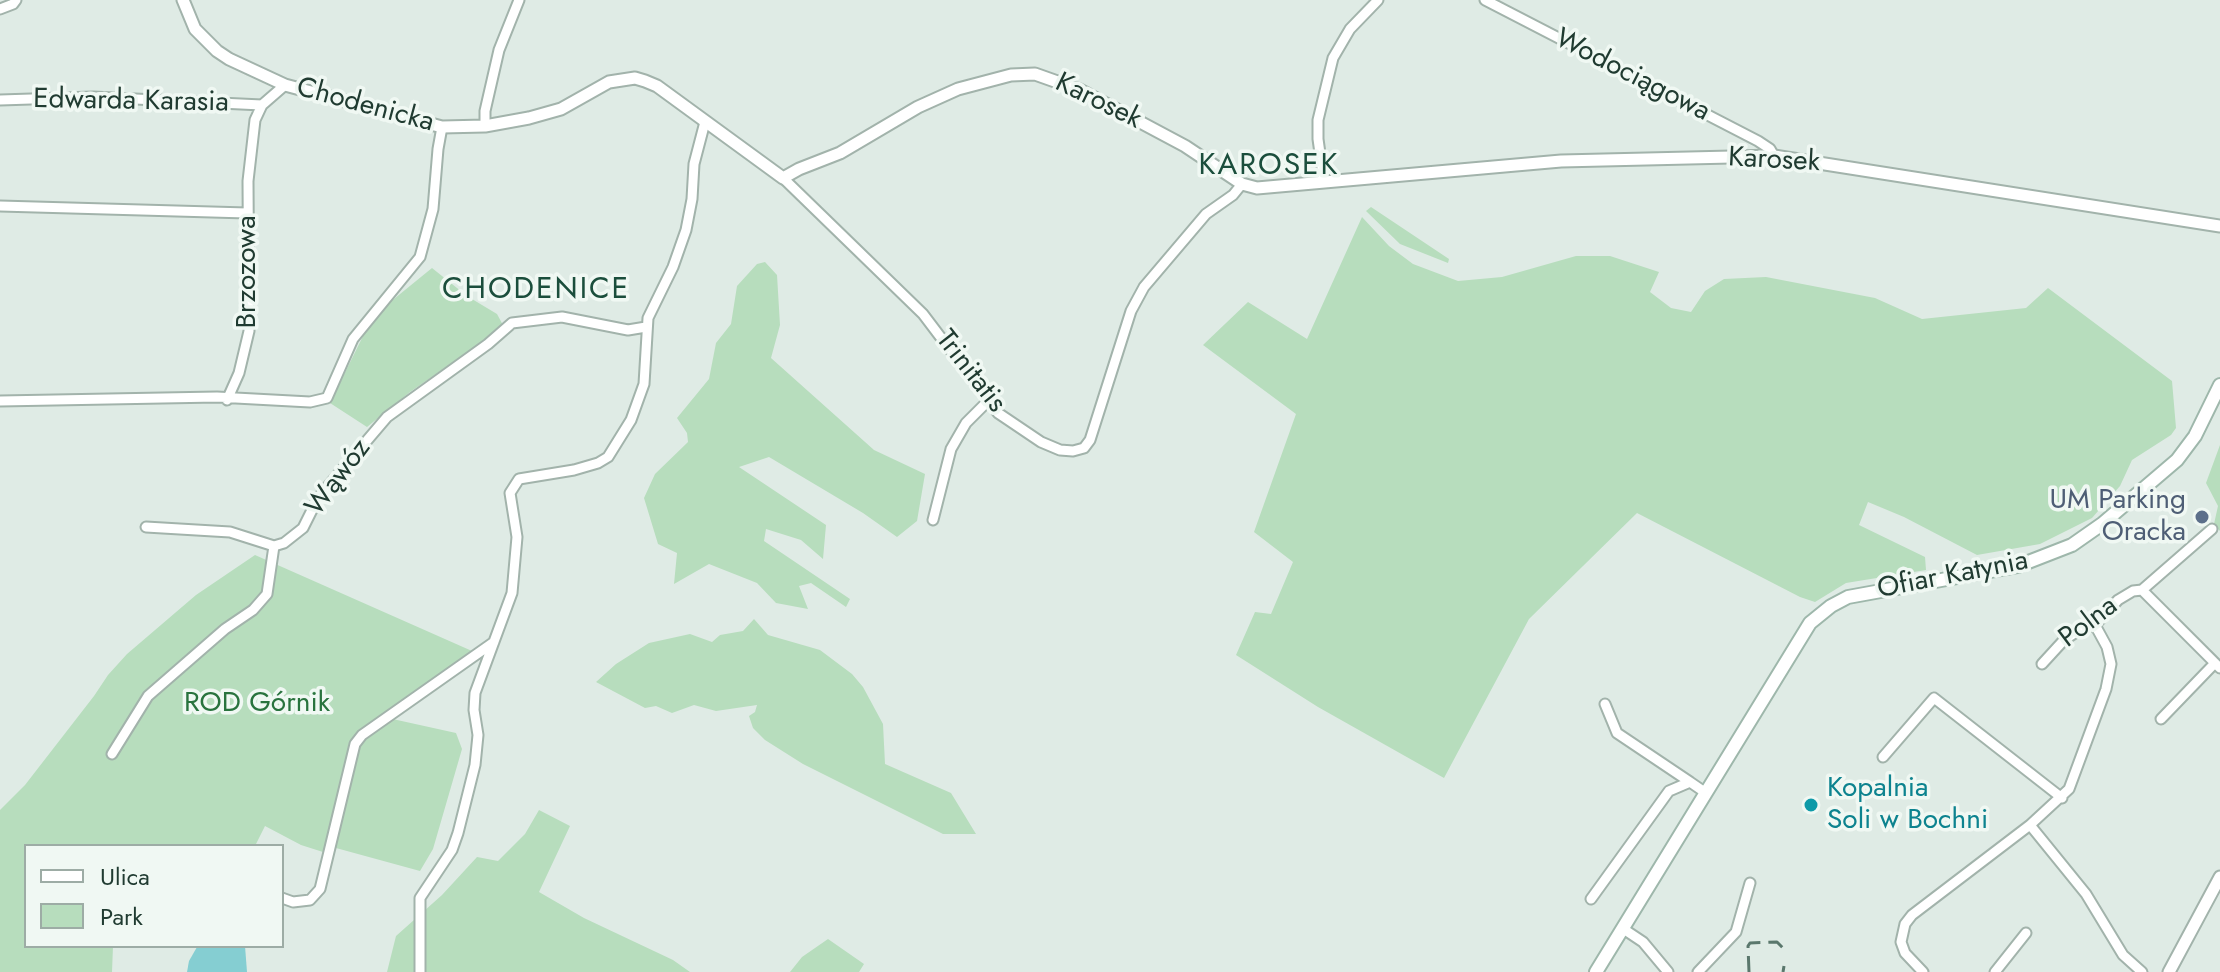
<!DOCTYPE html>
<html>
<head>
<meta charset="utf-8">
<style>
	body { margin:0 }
	#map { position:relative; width:2220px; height:972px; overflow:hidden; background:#dfebe5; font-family:Jost,sans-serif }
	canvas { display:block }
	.legend { position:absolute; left:24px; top:844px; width:260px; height:104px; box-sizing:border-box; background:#f0f8f3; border:2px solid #9daca5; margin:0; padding:10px 14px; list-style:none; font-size:24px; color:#203b31 }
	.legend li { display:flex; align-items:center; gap:16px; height:40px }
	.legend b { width:40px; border:2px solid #9daca5 }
</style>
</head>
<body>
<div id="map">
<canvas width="2220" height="972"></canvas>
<ul class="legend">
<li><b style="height:10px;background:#fff"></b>Ulica</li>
<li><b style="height:22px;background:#b7ddbd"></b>Park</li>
</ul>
</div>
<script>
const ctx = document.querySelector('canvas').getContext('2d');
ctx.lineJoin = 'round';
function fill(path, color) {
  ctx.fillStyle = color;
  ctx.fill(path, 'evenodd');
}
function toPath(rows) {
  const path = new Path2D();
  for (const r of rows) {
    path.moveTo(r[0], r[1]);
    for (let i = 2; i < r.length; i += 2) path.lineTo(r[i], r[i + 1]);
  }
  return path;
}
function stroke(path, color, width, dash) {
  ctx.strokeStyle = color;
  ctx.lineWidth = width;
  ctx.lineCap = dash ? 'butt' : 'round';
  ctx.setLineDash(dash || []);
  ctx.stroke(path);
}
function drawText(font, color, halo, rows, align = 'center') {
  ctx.font = font + ' Jost,sans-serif';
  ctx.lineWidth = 7;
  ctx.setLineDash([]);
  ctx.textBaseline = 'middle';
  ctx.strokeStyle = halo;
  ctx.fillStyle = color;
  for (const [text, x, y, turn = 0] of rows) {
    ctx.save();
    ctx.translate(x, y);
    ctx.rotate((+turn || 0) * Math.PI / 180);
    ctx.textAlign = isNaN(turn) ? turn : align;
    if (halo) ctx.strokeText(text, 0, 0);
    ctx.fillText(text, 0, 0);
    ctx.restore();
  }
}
fill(toPath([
	[1371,207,1449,259,1448,263,1400,244,1366,211],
	[1362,217,1389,246,1413,264,1458,281,1502,277,1576,256,1610,256,1659,272,1650,292,1671,308,1691,312,1705,291,1724,279,1766,277,1875,298,1922,319,2026,308,2048,288,2172,381,2176,428,2171,435,2132,460,2120,486,2092,518,2040,544,1977,555,1904,517,1868,502,1859,525,1925,557,1926,570,1846,583,1815,602,1800,597,1637,513,1529,619,1444,778,1318,707,1236,655,1255,612,1271,614,1293,562,1254,532,1296,414,1203,345,1248,302,1307,339],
	[765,262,777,275,780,325,771,358,874,450,925,474,917,521,897,537,863,513,769,457,739,467,826,525,823,559,801,540,766,529,764,541,850,599,846,607,811,583,799,586,808,609,776,603,757,583,709,564,674,584,677,553,658,544,644,498,655,474,688,442,687,433,677,418,709,379,716,343,731,324,737,286,757,264],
	[432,268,467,296,497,314,504,327,410,392,367,427,330,403,365,332,389,303],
	[2220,445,2220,531,2214,524,2218,506,2206,483],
	[255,555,472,651,379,716,456,733,462,749,433,849,420,871,325,845,323,852,301,845,265,826,255,846,26,846,26,946,113,946,112,972,0,972,0,810,25,785,94,696,108,675,127,654,196,595],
	[754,619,768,635,820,650,852,674,863,687,883,724,885,764,951,793,976,834,943,834,803,764,765,740,753,728,749,716,755,712,757,705,716,711,694,705,672,713,656,706,645,708,596,682,616,664,649,643,690,634,712,642,720,635,743,631],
	[539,810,570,826,539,892,584,918,673,960,690,972,387,972,396,936,442,895,477,857,498,861,525,834],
	[828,939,864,964,859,972,790,972,802,957]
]), '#b7ddbd');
fill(toPath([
	[203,946,245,946,247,972,187,972,189,961,197,947]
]), '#85ced2');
const minor = toPath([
	[1485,0,1758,141,1770,149,1774,156],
	[0,9,13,4,16,0],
	[0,100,93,97,262,105],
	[485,126,485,111,499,50,519,0],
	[783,178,923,314,998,413,1041,442,1060,450,1073,451,1084,448,1090,440,1131,311,1144,287,1206,214,1233,195,1242,184],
	[1324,182,1318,139,1318,120,1333,58,1350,29,1378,0],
	[0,206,247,213],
	[227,400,239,373,249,331,248,181,255,120,262,105,285,85],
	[0,401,217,397,310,402,327,398,353,339,420,257,433,209,438,149,442,127],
	[933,520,951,449,966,423,988,401],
	[146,527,230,532,274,546],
	[2142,590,2220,668],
	[2042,664,2064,640,2084,627,2095,625,2118,600,2133,591,2142,590,2212,529],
	[1605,704,1617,733,1690,782],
	[2161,719,2215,663],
	[112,754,148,696,225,629,253,610,267,594,274,546,284,543,303,528,318,498,387,417,488,344,512,323,562,317,628,330,646,327],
	[1883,757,1934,698,2062,798],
	[2030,825,2086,894,2123,955,2142,972],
	[282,898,293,902,310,900,320,889,355,744,362,735,494,642],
	[1591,899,1669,791,1690,782,1706,793],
	[1622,928,1643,942,1668,972],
	[420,972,420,898,452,850,458,833,475,765,478,735,474,710,475,693,512,593,517,537,510,493,519,479,574,470,598,463,608,457,631,420,644,384,648,318,673,267,686,230,692,199,694,164,705,122],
	[1698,972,1736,932,1750,883],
	[1923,972,1905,953,1901,942,1905,924,1912,915,2030,825,2069,789,2106,689,2111,664,2107,647,2095,625],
	[1995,972,2026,933]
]);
const tertiary = toPath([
	[183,0,195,29,217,51,229,59,285,85,442,127,485,126,529,118,561,109,609,82,635,78,645,81,657,86,783,178,799,169,840,153,918,107,958,89,1011,75,1035,74,1080,90,1185,146,1242,184,1257,188,1561,161,1774,156,2220,226],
	[2169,972,2220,877]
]);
const secondary = toPath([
	[1596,972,1810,623,1831,606,1848,597,2018,566,2072,545,2102,524,2177,460,2195,436,2220,385]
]);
stroke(minor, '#a2b3ab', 13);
stroke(tertiary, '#a2b3ab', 15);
stroke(secondary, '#9eb7ab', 16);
stroke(minor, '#fff', 9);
stroke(tertiary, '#fff', 11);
stroke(secondary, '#fff', 12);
stroke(toPath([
	[1749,972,1748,946,1750,943,1777,942,1783,948],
	[1783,972,1784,966]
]), '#5a776c', 3, [16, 8]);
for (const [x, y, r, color] of [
	[2202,517,8,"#5c6f8a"],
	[1811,805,8,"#0f9aa8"]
]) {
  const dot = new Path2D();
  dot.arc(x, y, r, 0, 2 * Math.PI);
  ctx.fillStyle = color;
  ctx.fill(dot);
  stroke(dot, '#f0f8f3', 3);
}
drawText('28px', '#203b31', '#f0f8f3', [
	["Wodociągowa",1632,76,27],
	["Edwarda Karasia",131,102,1],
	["Karosek",1098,102,26],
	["Chodenicka",365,106,15],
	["Karosek",1774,161,3],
	["Brzozowa",248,272,-90],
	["Trinitatis",970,372,52],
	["Wąwóz",339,478,-53],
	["Ofiar Katynia",1953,576,-11],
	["Polna",2089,623,-37]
]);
drawText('28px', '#4e5e75', '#f0f8f3', [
	["UM Parking",2186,501],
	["Oracka",2186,533]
], 'right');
drawText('28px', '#29733e', '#f0f8f3', [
	["ROD Górnik",257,704]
]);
drawText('28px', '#0d838f', '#f0f8f3', [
	["Kopalnia",1827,789],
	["Soli w Bochni",1827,821]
], 'left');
ctx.letterSpacing = '2px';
drawText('30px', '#1b4e3c', '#f0f8f3', [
	["KAROSEK",1269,167],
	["CHODENICE",536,291]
]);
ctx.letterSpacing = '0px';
</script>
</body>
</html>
